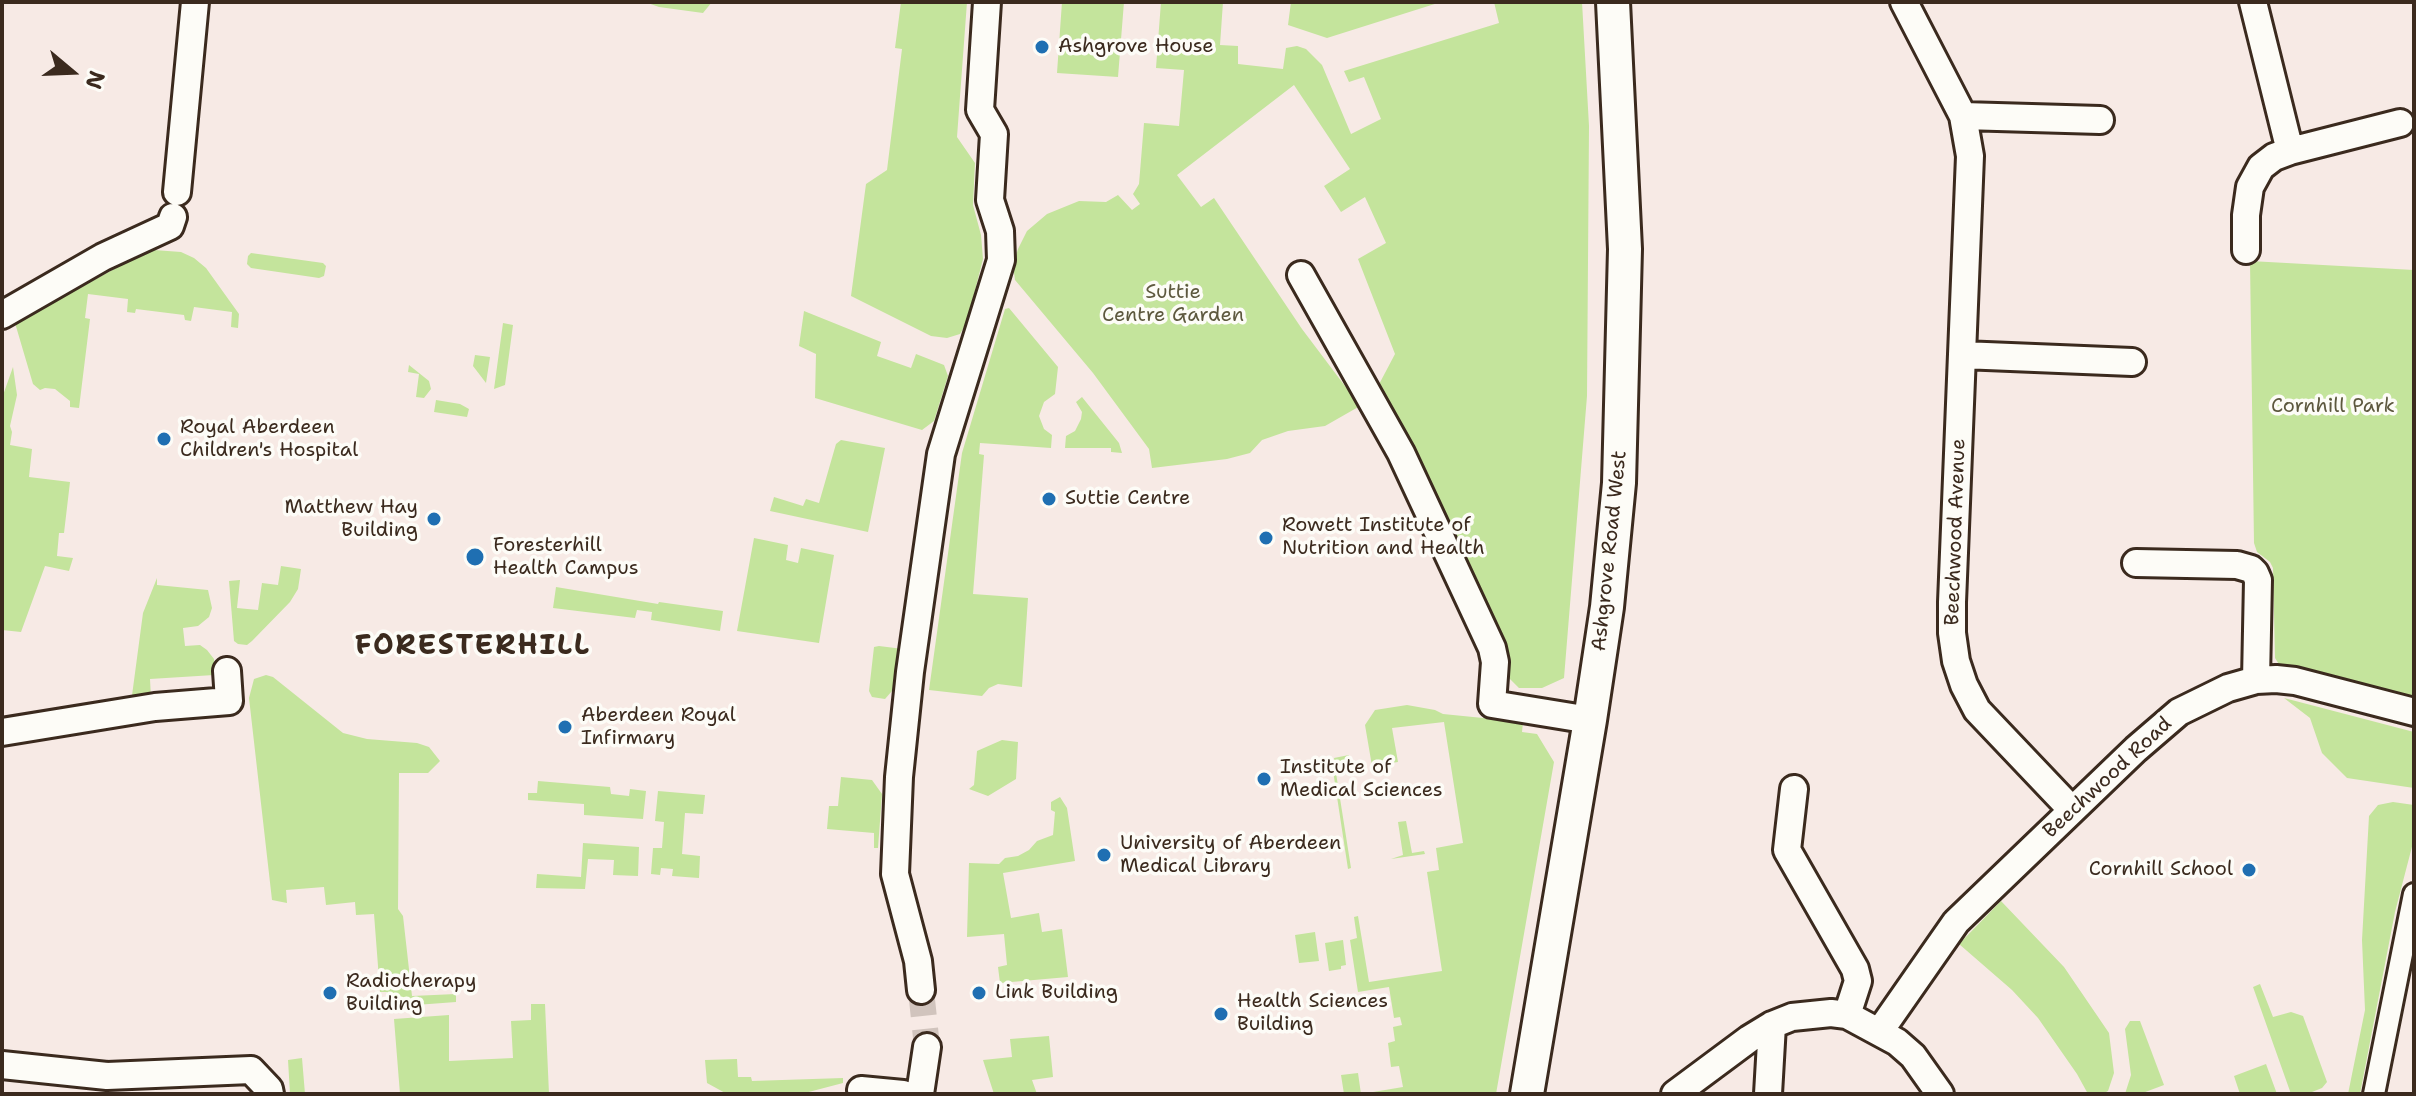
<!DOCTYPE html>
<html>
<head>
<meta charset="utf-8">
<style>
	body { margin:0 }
	#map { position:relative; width:2416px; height:1096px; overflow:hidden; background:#f7eae5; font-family:"Shantell Sans",sans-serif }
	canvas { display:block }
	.frame { position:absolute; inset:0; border:4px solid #3b2a1e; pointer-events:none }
	.north { position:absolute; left:32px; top:32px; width:80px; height:80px; -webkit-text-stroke:6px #fdfcf7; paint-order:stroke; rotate:109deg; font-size:22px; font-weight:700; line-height:32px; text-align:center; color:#3b2a1e }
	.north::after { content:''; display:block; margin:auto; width:28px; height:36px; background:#3b2a1e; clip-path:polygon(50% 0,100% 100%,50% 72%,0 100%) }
</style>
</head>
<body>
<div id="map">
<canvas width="2416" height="1096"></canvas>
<div class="frame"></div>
<div class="north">N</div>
</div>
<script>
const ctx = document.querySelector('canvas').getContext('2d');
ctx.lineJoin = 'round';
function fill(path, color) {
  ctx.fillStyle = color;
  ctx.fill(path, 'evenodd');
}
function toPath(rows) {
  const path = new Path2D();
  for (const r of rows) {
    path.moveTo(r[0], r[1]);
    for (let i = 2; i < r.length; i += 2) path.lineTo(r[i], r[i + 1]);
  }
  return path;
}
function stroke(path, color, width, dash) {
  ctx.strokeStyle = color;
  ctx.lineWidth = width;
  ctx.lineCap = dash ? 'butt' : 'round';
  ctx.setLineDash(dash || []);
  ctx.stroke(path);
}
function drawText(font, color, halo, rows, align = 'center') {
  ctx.font = font + ' "Shantell Sans",sans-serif';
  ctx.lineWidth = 7;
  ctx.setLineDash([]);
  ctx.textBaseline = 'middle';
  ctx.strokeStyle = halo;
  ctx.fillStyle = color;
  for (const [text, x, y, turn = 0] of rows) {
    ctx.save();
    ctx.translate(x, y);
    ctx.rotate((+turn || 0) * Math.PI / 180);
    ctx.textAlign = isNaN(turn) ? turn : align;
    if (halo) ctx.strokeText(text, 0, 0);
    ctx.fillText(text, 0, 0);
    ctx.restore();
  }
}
fill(toPath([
	[645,2,712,2,703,13,659,7],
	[901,2,967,2,957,137,975,163,973,205,981,235,983,259,967,322,960,334,947,338,931,336,851,296,866,184,887,170,902,49,895,48],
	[1062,2,1124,2,1118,77,1057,73],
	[1161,2,1223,2,1220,45,1238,46,1238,64,1283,69,1286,48,1297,46,1306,49,1322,65,1351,134,1381,119,1364,77,1349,82,1344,71,1499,23,1494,2,1582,2,1589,126,1587,396,1564,678,1542,688,1519,688,1505,674,1506,655,1464,555,1376,390,1395,354,1358,259,1386,243,1365,197,1341,212,1324,186,1350,169,1294,85,1177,175,1201,207,1214,198,1302,329,1360,406,1325,426,1288,431,1262,440,1250,453,1227,459,1152,468,1149,449,1093,373,1015,280,1013,265,1018,249,1027,231,1047,214,1079,201,1106,202,1118,195,1132,210,1140,204,1133,194,1139,184,1144,123,1179,126,1184,70,1156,68],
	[1291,2,1441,2,1327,38,1288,25],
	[154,250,181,252,194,258,206,268,239,314,238,328,231,327,232,312,194,307,191,321,185,320,184,315,136,309,135,313,127,312,128,299,88,294,85,318,90,319,79,408,70,407,70,401,55,389,45,388,40,390,33,384,15,323,142,254],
	[251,253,323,263,326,266,324,276,319,278,251,268,247,264,248,256],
	[2250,261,2414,270,2414,701,2282,669,2275,658,2273,568,2270,562,2257,552,2254,543],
	[1009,308,1058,367,1055,394,1044,402,1039,416,1044,429,1052,435,1051,448,980,443,979,454,984,455,973,594,1028,598,1022,687,998,684,989,688,982,696,929,690,962,453,1005,309],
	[804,311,881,342,877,356,911,368,916,354,944,365,948,376,934,421,922,430,815,398,816,354,799,346],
	[503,323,513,325,505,385,494,389],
	[475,355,490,357,486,383,473,366],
	[409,365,429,381,431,389,424,398,416,397,419,374,408,372],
	[13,367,17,395,10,426,12,432,10,445,32,449,29,477,70,482,64,533,59,533,57,556,73,558,69,571,45,566,21,632,2,630,2,398],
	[1082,397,1119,443,1122,453,1111,452,1111,448,1065,448,1066,436,1075,431,1081,419,1082,412,1076,402],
	[436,400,460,404,469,409,467,417,434,412],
	[841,440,885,448,868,532,770,511,774,497,803,506,806,499,819,503,836,444],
	[754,538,788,545,786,560,798,563,801,548,834,555,819,643,737,631],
	[281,566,301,569,298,589,290,602,252,641,247,645,238,644,234,641,229,581,240,580,237,608,258,610,262,583,278,585],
	[157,578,157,585,208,590,212,608,209,617,198,626,183,628,185,646,200,645,207,650,214,659,214,675,150,679,151,698,131,703,143,613],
	[556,587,658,604,659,602,723,611,720,631,651,620,652,612,637,610,635,618,553,608],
	[879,646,903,649,899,683,885,699,872,697,869,691,874,647],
	[266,675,273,677,343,733,367,739,417,743,429,747,440,761,428,773,399,773,398,909,403,916,412,996,456,994,456,1002,389,1007,387,992,380,992,374,914,356,915,355,902,326,905,324,887,286,890,287,903,272,900,249,698,254,679],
	[2284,698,2414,732,2414,788,2347,778,2322,753,2310,718],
	[1407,705,1435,710,1443,714,1523,722,1522,732,1537,734,1554,762,1496,1094,1344,1094,1341,1075,1358,1073,1361,1094,1403,1087,1399,1066,1391,1067,1388,1043,1395,1041,1393,1027,1402,1025,1400,1017,1394,1018,1389,987,1358,992,1350,940,1357,938,1354,917,1358,916,1369,982,1442,971,1427,872,1439,870,1436,848,1463,843,1444,722,1392,728,1398,762,1372,766,1365,725,1375,710],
	[1002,740,1018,742,1016,779,988,796,969,789,974,785,977,751],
	[1349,755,1351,770,1336,773,1351,868,1348,869,1332,764,1335,764,1334,758],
	[841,777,872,780,882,794,878,848,874,848,874,833,827,829,829,806,838,806],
	[538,781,610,787,611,794,629,796,630,789,646,791,643,819,584,815,584,804,528,800,528,793,537,793],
	[658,791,705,795,703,814,685,813,682,854,700,856,699,878,672,876,673,869,661,868,660,875,651,874,653,848,662,848,664,822,655,821],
	[1060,797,1067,808,1075,861,1003,873,1011,918,1039,913,1042,932,1062,929,1068,977,1000,983,998,967,1007,965,1004,934,967,937,969,863,999,864,1005,858,1018,856,1029,850,1037,841,1053,835,1055,812,1051,810,1051,802],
	[2393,802,2414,805,2414,839,2395,912,2360,1094,2348,1094,2365,1010,2362,940,2369,816,2378,805],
	[1406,821,1412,853,1424,851,1425,854,1391,859,1403,855,1398,822],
	[583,843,639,847,638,876,613,875,614,860,588,859,585,889,536,888,537,874,581,877],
	[2001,901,2064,967,2109,1033,2114,1073,2108,1091,2102,1094,2088,1094,2077,1074,2038,1018,2012,990,1959,944],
	[1315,932,1319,961,1299,963,1295,935],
	[1343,940,1346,965,1341,966,1341,969,1329,971,1325,943],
	[2260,984,2273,1017,2291,1012,2303,1016,2327,1082,2322,1088,2307,1094,2291,1094,2253,987],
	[531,1004,545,1004,549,1094,400,1094,394,1019,449,1015,449,1061,513,1058,511,1021,531,1020],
	[2130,1021,2140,1021,2164,1085,2140,1094,2125,1094,2131,1075,2125,1029],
	[1049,1036,1053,1077,1032,1080,1037,1094,994,1094,983,1060,1012,1057,1010,1039],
	[302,1058,305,1094,290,1094,288,1060],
	[737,1059,738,1077,751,1077,752,1081,843,1078,843,1083,801,1094,727,1094,707,1083,705,1060],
	[2266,1064,2277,1094,2240,1094,2234,1076]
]), '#c4e49c');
stroke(toPath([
	[921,990,927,1047]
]), '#d1c4bd', 26, [26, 13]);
const pedestrian = toPath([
	[2374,1094,2414,894]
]);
const minor = toPath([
	[1904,2,1963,116,1970,156,1952,602,1952,633,1956,661,1964,685,1977,710,2072,810],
	[2253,2,2290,151],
	[1963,116,2100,120],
	[177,192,195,2],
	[2246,250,2246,215,2250,187,2261,167,2274,157,2290,151,2400,123],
	[1301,275,1401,453,1492,648,1495,662,1492,704,1590,720],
	[2,315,103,257,170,226,173,217],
	[1962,355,2132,362],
	[2136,563,2237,565,2251,569,2255,573,2258,580,2256,680],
	[2,732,155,707,229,701,227,671],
	[1794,789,1787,850,1855,969,1858,981,1847,1015],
	[921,990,918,961,895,874,899,777,910,672,941,454,1001,260,1000,231,990,200,994,134,980,110,987,2],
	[1880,1031,1956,922,2136,749,2179,712,2228,688,2256,680,2276,679,2295,681,2414,712],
	[2,1065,107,1076,251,1070,269,1089,270,1094],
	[861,1090,903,1094],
	[920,1094,927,1047],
	[1675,1094,1749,1039,1772,1025,1792,1017,1831,1013,1847,1015,1897,1042,1913,1056,1940,1094],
	[1768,1094,1772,1025]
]);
const tertiary = toPath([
	[1527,1094,1590,720,1607,607,1619,483,1625,249,1613,2]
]);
stroke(pedestrian, '#3b2a1e', 26);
stroke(minor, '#3b2a1e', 32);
stroke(tertiary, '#3b2a1e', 38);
stroke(pedestrian, '#fdfcf7', 20);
stroke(minor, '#fdfcf7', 26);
stroke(tertiary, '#fdfcf7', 32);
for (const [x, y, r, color] of [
	[1042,47,8,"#1f6fb2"],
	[164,439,8,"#1f6fb2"],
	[1049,499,8,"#1f6fb2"],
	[434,519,8,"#1f6fb2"],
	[1266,538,8,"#1f6fb2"],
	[475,557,10,"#1f6fb2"],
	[565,727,8,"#1f6fb2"],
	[1264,779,8,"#1f6fb2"],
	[1104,855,8,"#1f6fb2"],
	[2249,870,8,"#1f6fb2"],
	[330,993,8,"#1f6fb2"],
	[979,993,8,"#1f6fb2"],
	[1221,1014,8,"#1f6fb2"]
]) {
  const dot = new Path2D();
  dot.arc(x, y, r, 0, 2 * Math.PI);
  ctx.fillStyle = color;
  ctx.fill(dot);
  stroke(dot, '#fdfcf7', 3);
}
drawText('20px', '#3b2a1e', '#fdfcf7', [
	["Ashgrove House",1058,47],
	["Royal Aberdeen",180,428],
	["Children's Hospital",180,451],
	["Suttie Centre",1065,499],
	["Matthew Hay",418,508,"right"],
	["Building",418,531,"right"],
	["Rowett Institute of",1282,526],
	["Nutrition and Health",1282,549],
	["Foresterhill",493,546],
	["Health Campus",493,569],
	["Aberdeen Royal",581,716],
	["Infirmary",581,739],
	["Institute of",1280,768],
	["Medical Sciences",1280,791],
	["University of Aberdeen",1120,844],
	["Medical Library",1120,867],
	["Cornhill School",2233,870,"right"],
	["Radiotherapy",346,982],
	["Building",346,1005],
	["Link Building",995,993],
	["Health Sciences",1237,1002],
	["Building",1237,1025]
], 'left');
drawText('20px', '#5d583e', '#fdfcf7', [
	["Suttie",1173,293],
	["Centre Garden",1173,316],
	["Cornhill Park",2333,407]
]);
drawText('20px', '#3b2a1e', '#fdfcf7', [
	["Beechwood Avenue",1956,532,-88],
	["Ashgrove Road West",1610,551,-84],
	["Beechwood Road",2108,778,-43]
]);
ctx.letterSpacing = '2px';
drawText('bold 28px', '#3b2a1e', '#fdfcf7', [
	["FORESTERHILL",473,647]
]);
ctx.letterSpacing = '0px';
</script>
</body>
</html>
